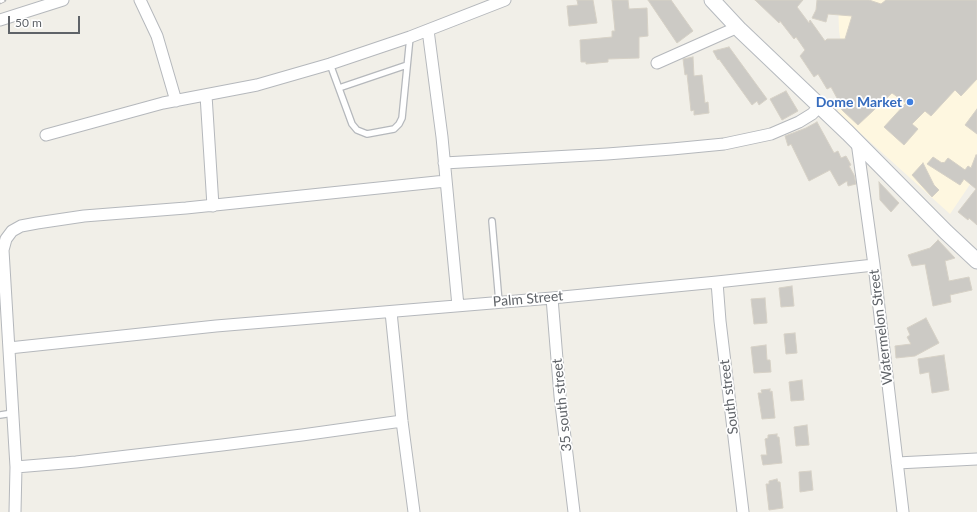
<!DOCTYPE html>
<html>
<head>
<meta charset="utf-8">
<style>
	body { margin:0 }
	#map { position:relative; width:977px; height:512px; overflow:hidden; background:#f1efe8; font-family:Lato,sans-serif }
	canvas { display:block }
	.scale { position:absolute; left:8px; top:16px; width:72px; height:18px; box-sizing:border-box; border:2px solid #5f6368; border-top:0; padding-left:5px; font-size:12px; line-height:14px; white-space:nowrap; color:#5f6368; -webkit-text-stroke:3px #fff; paint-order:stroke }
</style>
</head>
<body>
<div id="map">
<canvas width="977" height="512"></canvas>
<div class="scale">50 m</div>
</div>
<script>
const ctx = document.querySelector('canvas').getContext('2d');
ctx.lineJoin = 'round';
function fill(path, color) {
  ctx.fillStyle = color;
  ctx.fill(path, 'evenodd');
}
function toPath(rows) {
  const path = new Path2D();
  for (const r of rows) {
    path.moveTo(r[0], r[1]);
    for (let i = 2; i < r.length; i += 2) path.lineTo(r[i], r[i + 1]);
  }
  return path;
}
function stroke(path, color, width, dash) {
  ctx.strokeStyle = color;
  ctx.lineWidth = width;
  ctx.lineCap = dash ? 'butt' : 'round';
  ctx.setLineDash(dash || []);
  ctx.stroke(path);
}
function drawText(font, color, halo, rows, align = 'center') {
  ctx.font = font + ' Lato,sans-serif';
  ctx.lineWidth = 3.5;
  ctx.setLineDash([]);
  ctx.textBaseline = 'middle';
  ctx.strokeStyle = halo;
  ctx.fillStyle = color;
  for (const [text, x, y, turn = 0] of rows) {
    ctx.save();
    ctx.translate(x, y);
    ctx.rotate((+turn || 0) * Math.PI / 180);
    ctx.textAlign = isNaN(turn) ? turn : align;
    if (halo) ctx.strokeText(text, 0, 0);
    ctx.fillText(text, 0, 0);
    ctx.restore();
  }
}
fill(toPath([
	[838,0,977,0,977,174,950,214,837,112,849,91,839,31]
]), '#fef7e0');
const building = toPath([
	[577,0,593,0,597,23,569,26,567,6,578,5,577,0],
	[612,0,628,0,629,9,647,8,648,36,639,37,639,58,608,59,608,62,586,64,586,62,581,62,580,40,612,37,612,31,615,31,612,0],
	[648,0,671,0,693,31,677,43,648,0],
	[755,0,803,0,797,7,809,23,810,20,825,41,827,39,845,39,852,16,828,14,826,22,812,18,816,10,817,0,869,0,881,4,886,0,977,0,977,79,961,96,955,90,931,116,925,111,912,124,918,129,904,145,884,127,906,103,892,93,858,125,842,110,837,101,838,100,831,87,827,89,818,74,814,77,800,56,805,50,796,37,794,39,780,21,779,23,755,0],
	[729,47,767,99,759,105,757,101,752,105,719,59,718,60,713,51,729,47],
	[693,57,694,76,702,75,705,103,708,102,709,113,694,115,694,110,691,111,687,74,685,75,683,59,693,57],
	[786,91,798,111,782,120,770,99,786,91],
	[977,109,977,134,965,125,977,109],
	[817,122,834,153,838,151,841,158,846,156,851,165,849,166,854,175,856,184,848,186,847,181,839,186,830,170,809,181,791,144,788,146,785,136,806,128,817,122],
	[976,155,977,155,977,225,969,218,968,220,958,212,976,189,964,179,960,185,927,164,933,157,942,163,943,162,944,163,948,158,965,170,968,166,971,168,976,155],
	[923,163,934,185,939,190,932,197,912,175,923,163],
	[879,182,899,203,891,212,880,200,879,182],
	[938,240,955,258,945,261,949,281,969,277,972,290,950,295,951,302,933,306,925,264,912,266,908,255,930,248,938,240],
	[792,286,794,306,781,307,779,288,792,286],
	[765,298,767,323,754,324,751,299,765,298],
	[926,318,939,343,915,356,896,358,895,346,911,344,907,337,910,335,907,328,926,318],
	[795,333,797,353,786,354,784,334,795,333],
	[766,345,767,360,770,360,771,372,754,373,751,347,766,345],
	[944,355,949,390,932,393,929,372,920,374,918,359,944,355],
	[802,380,804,400,791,401,789,382,802,380],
	[770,389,770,392,772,391,775,418,762,419,758,393,762,393,761,390,770,389],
	[807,425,809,445,796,446,794,427,807,425],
	[777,434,777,437,779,437,782,463,763,465,761,455,767,455,765,439,768,438,768,435,777,434],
	[811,471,813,490,800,492,799,472,811,471],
	[777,479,778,482,780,482,783,508,769,510,766,484,769,484,769,481,777,479]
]);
fill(building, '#cccac5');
stroke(building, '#d6d1c6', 1);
const service = toPath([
	[330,64,352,124,357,130,367,134,394,129,399,124,402,118,410,37],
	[339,88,407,65],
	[492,221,499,302],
	[0,415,13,413]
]);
const minor = toPath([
	[140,0,157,36,176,101],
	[0,20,63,0],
	[428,30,442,137,458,306],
	[657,63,738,27],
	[206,95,213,206],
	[46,135,163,103,257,85,330,64,410,37,505,0],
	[857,142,874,265,903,512],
	[444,163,607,154,672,149,724,144,771,134,799,122,812,114,820,106],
	[717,282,720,321,743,512],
	[552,298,560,396,574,512],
	[391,312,402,421,414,512],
	[9,348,216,326,552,298,717,282,874,265],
	[897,463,977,459],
	[16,467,76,462,222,445,302,435,402,421],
	[15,512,16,467,3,250,6,239,12,231,21,226,37,223,84,216,186,208,446,181]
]);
const secondary = toPath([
	[712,0,740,30,848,133,946,232,977,261]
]);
stroke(service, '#b5b8bc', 8);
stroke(minor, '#b5b8bc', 13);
stroke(secondary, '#b6babf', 17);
stroke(service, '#fff', 5.5);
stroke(minor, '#fff', 11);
stroke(secondary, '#fff', 15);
const rail = toPath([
	[0,2,4,0]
]);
stroke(rail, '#b6b7b8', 4.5);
stroke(rail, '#fff', 3, [9]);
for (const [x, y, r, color] of [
	[910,102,4,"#3f7fe0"]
]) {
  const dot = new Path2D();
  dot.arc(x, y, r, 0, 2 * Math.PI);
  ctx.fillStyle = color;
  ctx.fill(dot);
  stroke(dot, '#fff', 1.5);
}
drawText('bold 14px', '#366cbe', '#fff', [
	["Dome Market",902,102]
], 'right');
drawText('14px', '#5f6368', '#fff', [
	["Palm Street",528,299,-5],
	["Watermelon Street",881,327,-97],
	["South street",729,397,-97],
	["35 south street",562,405,-96]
]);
</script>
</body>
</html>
